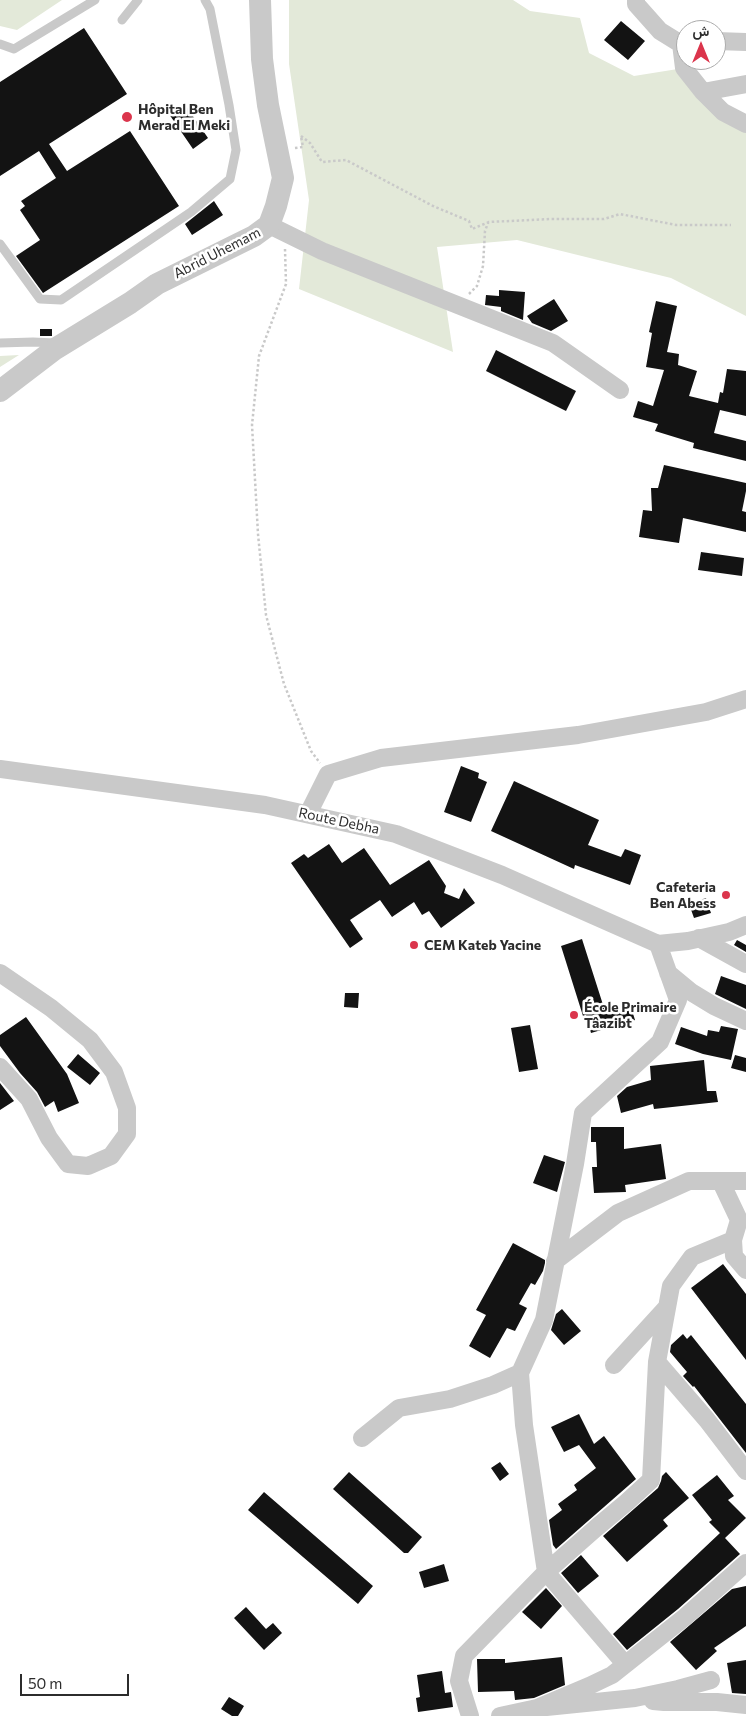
<!DOCTYPE html>
<html>
<head>
<meta charset="utf-8">
<style>
	body { margin:0 }
	#map { position:relative; width:746px; height:1716px; overflow:hidden; background:#fff; font-family:Commissioner,Vazirmatn,sans-serif }
	canvas { display:block }
	.north { position:absolute; left:676px; top:20px; width:50px; height:50px; box-sizing:border-box; background:#fff; border:1px solid #ababab; border-radius:50%; rotate:0deg; font-size:14px; font-weight:700; line-height:20px; text-align:center; color:#2c2c2c }
	.north::after { content:''; display:block; margin:auto; width:18px; height:22px; background:#db354c; clip-path:polygon(50% 0,100% 100%,50% 72%,0 100%) }
	.scale { position:absolute; left:20px; top:1674px; width:109px; height:22px; box-sizing:border-box; border:2px solid #2c2c2c; border-top:0; padding-left:6px; font-size:15px; line-height:18px; white-space:nowrap; color:#2c2c2c; -webkit-text-stroke:4px #fff; paint-order:stroke }
</style>
</head>
<body>
<div id="map">
<canvas width="746" height="1716"></canvas>
<div class="north">ش</div>
<div class="scale">50 m</div>
</div>
<script>
const ctx = document.querySelector('canvas').getContext('2d');
ctx.lineJoin = 'round';
function fill(path, color) {
  ctx.fillStyle = color;
  ctx.fill(path, 'evenodd');
}
function toPath(rows) {
  const path = new Path2D();
  for (const r of rows) {
    path.moveTo(r[0], r[1]);
    for (let i = 2; i < r.length; i += 2) path.lineTo(r[i], r[i + 1]);
  }
  return path;
}
function stroke(path, color, width, dash) {
  ctx.strokeStyle = color;
  ctx.lineWidth = width;
  ctx.lineCap = dash ? 'butt' : 'round';
  ctx.setLineDash(dash || []);
  ctx.stroke(path);
}
function drawText(font, color, halo, rows, align = 'center') {
  ctx.font = font + ' Commissioner,sans-serif';
  ctx.lineWidth = 5;
  ctx.setLineDash([]);
  ctx.textBaseline = 'middle';
  ctx.strokeStyle = halo;
  ctx.fillStyle = color;
  for (const [text, x, y, turn = 0] of rows) {
    ctx.save();
    ctx.translate(x, y);
    ctx.rotate((+turn || 0) * Math.PI / 180);
    ctx.textAlign = isNaN(turn) ? turn : align;
    if (halo) ctx.strokeText(text, 0, 0);
    ctx.fillText(text, 0, 0);
    ctx.restore();
  }
}
fill(toPath([
	[0,0,62,0,17,30,0,26],
	[289,0,513,0,530,11,580,18,589,53,634,76,684,68,746,124,746,316,671,278,517,240,437,247,453,352,299,289,309,200,289,64],
	[19,355,0,367,0,356]
]), '#e3e9d9');
fill(toPath([
	[621,21,645,41,628,60,604,40],
	[84,28,127,94,49,144,67,171,130,131,179,206,43,293,16,256,40,240,20,210,25,206,21,201,56,178,39,151,0,176,0,82],
	[184,103,208,138,193,149,169,114],
	[214,201,223,215,192,235,185,224],
	[499,290,525,292,523,320,501,311,501,307,485,305,486,295,499,296],
	[554,299,568,321,551,331,532,323,527,316],
	[656,301,677,306,667,352,679,354,678,365,697,371,689,396,718,403,720,392,723,393,727,369,746,371,746,416,720,410,714,433,746,441,746,461,693,448,694,443,655,431,658,424,633,417,638,401,653,406,664,370,646,367,652,333,649,332],
	[40,329,52,329,52,336,40,336],
	[496,350,576,391,566,411,486,371],
	[664,465,746,483,746,491,742,511,746,512,746,532,683,518,679,543,639,537,643,510,652,511,651,488,658,488],
	[701,552,744,558,742,576,698,570],
	[461,766,479,773,478,778,487,782,471,822,444,812],
	[514,781,599,820,588,845,621,857,625,849,641,855,630,885,575,865,574,869,491,831],
	[329,844,342,863,364,848,390,885,429,860,446,886,444,893,459,899,464,888,475,903,441,928,429,911,422,915,414,902,392,917,380,900,350,920,363,939,350,948,291,863,304,854,308,858],
	[706,898,711,913,694,918,689,904],
	[582,939,605,1011,630,1004,635,1020,591,1033,586,1015,583,1016,561,946],
	[737,940,746,945,746,952,734,945],
	[721,976,746,985,746,1009,715,994],
	[345,993,359,993,358,1008,344,1007],
	[26,1017,67,1074,79,1103,58,1112,54,1101,45,1107,37,1092,20,1073,0,1046,0,1035],
	[530,1025,538,1069,519,1072,511,1028],
	[721,1026,738,1029,731,1060,703,1054,675,1044,681,1027,707,1036,708,1030,719,1032],
	[78,1054,100,1073,90,1085,67,1067],
	[735,1055,746,1058,746,1072,731,1068],
	[704,1060,707,1091,716,1091,718,1102,654,1109,653,1104,621,1113,617,1096,627,1087,651,1080,650,1066],
	[0,1083,14,1101,0,1110],
	[591,1127,624,1127,624,1149,661,1144,666,1179,625,1185,626,1192,594,1193,592,1167,597,1167,596,1142,591,1142],
	[544,1155,565,1162,557,1192,533,1183],
	[513,1243,545,1260,545,1263,543,1271,535,1285,531,1283,519,1304,527,1308,515,1331,507,1328,490,1358,469,1346,486,1315,476,1310],
	[723,1264,746,1294,746,1360,691,1288],
	[562,1309,581,1331,564,1345,551,1330,556,1314],
	[683,1334,687,1339,691,1335,746,1404,746,1453,694,1386,693,1387,683,1376,687,1372,670,1352,671,1345],
	[579,1414,594,1444,604,1436,636,1479,556,1549,553,1545,549,1520,562,1510,558,1504,577,1490,574,1485,596,1468,579,1445,564,1452,551,1427],
	[500,1462,509,1474,500,1481,491,1468],
	[349,1472,422,1537,408,1553,404,1553,333,1489],
	[666,1472,689,1498,663,1520,668,1526,627,1562,603,1536,658,1488,661,1481,662,1476],
	[717,1475,734,1496,728,1500,746,1518,725,1538,740,1554,678,1609,627,1650,613,1634,720,1533,709,1522,712,1520,692,1495],
	[264,1492,373,1586,358,1604,248,1510],
	[581,1555,599,1576,578,1593,561,1573],
	[444,1564,449,1581,424,1588,419,1572],
	[746,1586,746,1626,714,1648,717,1651,696,1670,670,1642,732,1589],
	[546,1588,562,1606,541,1629,522,1612],
	[246,1607,266,1629,273,1623,282,1633,264,1650,234,1618],
	[562,1657,565,1685,534,1698,515,1700,514,1691,478,1692,477,1659,505,1659,505,1663],
	[746,1660,746,1694,732,1693,727,1663],
	[442,1671,445,1693,451,1692,453,1707,418,1712,416,1698,420,1697,417,1675],
	[229,1697,244,1706,238,1716,232,1716,221,1709]
]), '#131313');
stroke(toPath([
	[301,136,310,143,322,162,346,160,433,206,469,221,472,229,489,222,550,219,604,219,620,214,676,225,731,225],
	[295,148,303,147,301,136],
	[285,249,286,284,259,356,252,425,258,534,266,615,284,684,311,751,320,763],
	[469,294,477,286,483,266,485,231,488,223]
]), '#c9c9c9', 2.5, [2.5, 2.5]);
stroke(toPath([
	[122,20,138,0],
	[0,44,14,49,95,0],
	[0,244,40,299,61,300,191,212,230,179,236,150,229,105,210,9,205,0],
	[0,343,33,342,55,343]
]), '#c9c9c9', 9);
stroke(toPath([
	[636,0,636,4,660,31,681,44,684,68,703,92,723,112,746,124],
	[716,41,746,42],
	[703,92,746,84],
	[269,225,322,251,553,343,620,390],
	[0,769,265,805,396,834,502,875,658,944,688,941,729,932,746,925],
	[308,814,328,774,381,758,578,735,706,712,746,699],
	[699,938,746,964],
	[0,973,51,1008,90,1040,114,1072,127,1108,127,1134,111,1156,88,1166,68,1164,49,1138,29,1099,0,1067],
	[668,973,691,992,714,1006,746,1021],
	[733,1240,734,1256,746,1270],
	[555,1261,618,1213,689,1181,746,1181],
	[657,1362,707,1420,746,1471],
	[614,1365,667,1307],
	[362,1438,399,1408,450,1399,493,1385,520,1373],
	[625,1664,546,1572,596,1528,627,1502,651,1480,657,1362,671,1286,692,1257,733,1240,739,1220,721,1182],
	[653,1701,664,1702,717,1702,746,1705],
	[537,1708,589,1686,612,1675,685,1617,746,1563],
	[470,1716,459,1681,464,1656,546,1572,524,1425,520,1373,544,1320,575,1164,583,1113,660,1042,678,1000,658,944],
	[500,1716,537,1708,635,1698,678,1689,711,1680]
]), '#c9c9c9', 18);
stroke(toPath([
	[0,391,55,349,130,303,157,284,254,236,269,225,276,206,283,178,268,105,262,59,260,0]
]), '#c9c9c9', 22);
for (const [x, y, r, color] of [
	[127,117,6,"#db354c"],
	[726,895,5,"#db354c"],
	[414,945,5,"#db354c"],
	[574,1015,5,"#db354c"]
]) {
  const dot = new Path2D();
  dot.arc(x, y, r, 0, 2 * Math.PI);
  ctx.fillStyle = color;
  ctx.fill(dot);
  stroke(dot, '#fff', 2);
}
drawText('bold 14px', '#2c2c2c', '#fff', [
	["Hôpital Ben",138,109],
	["Merad El Meki",138,125],
	["Cafeteria",716,887,"right"],
	["Ben Abess",716,903,"right"],
	["CEM Kateb Yacine",424,945],
	["École Primaire",584,1007],
	["Tâazibt",584,1023]
], 'left');
drawText('14px', '#2c2c2c', '#fff', [
	["Abrid Uhemam",217,253,-27],
	["Route Debha",339,821,12]
]);
</script>
</body>
</html>
